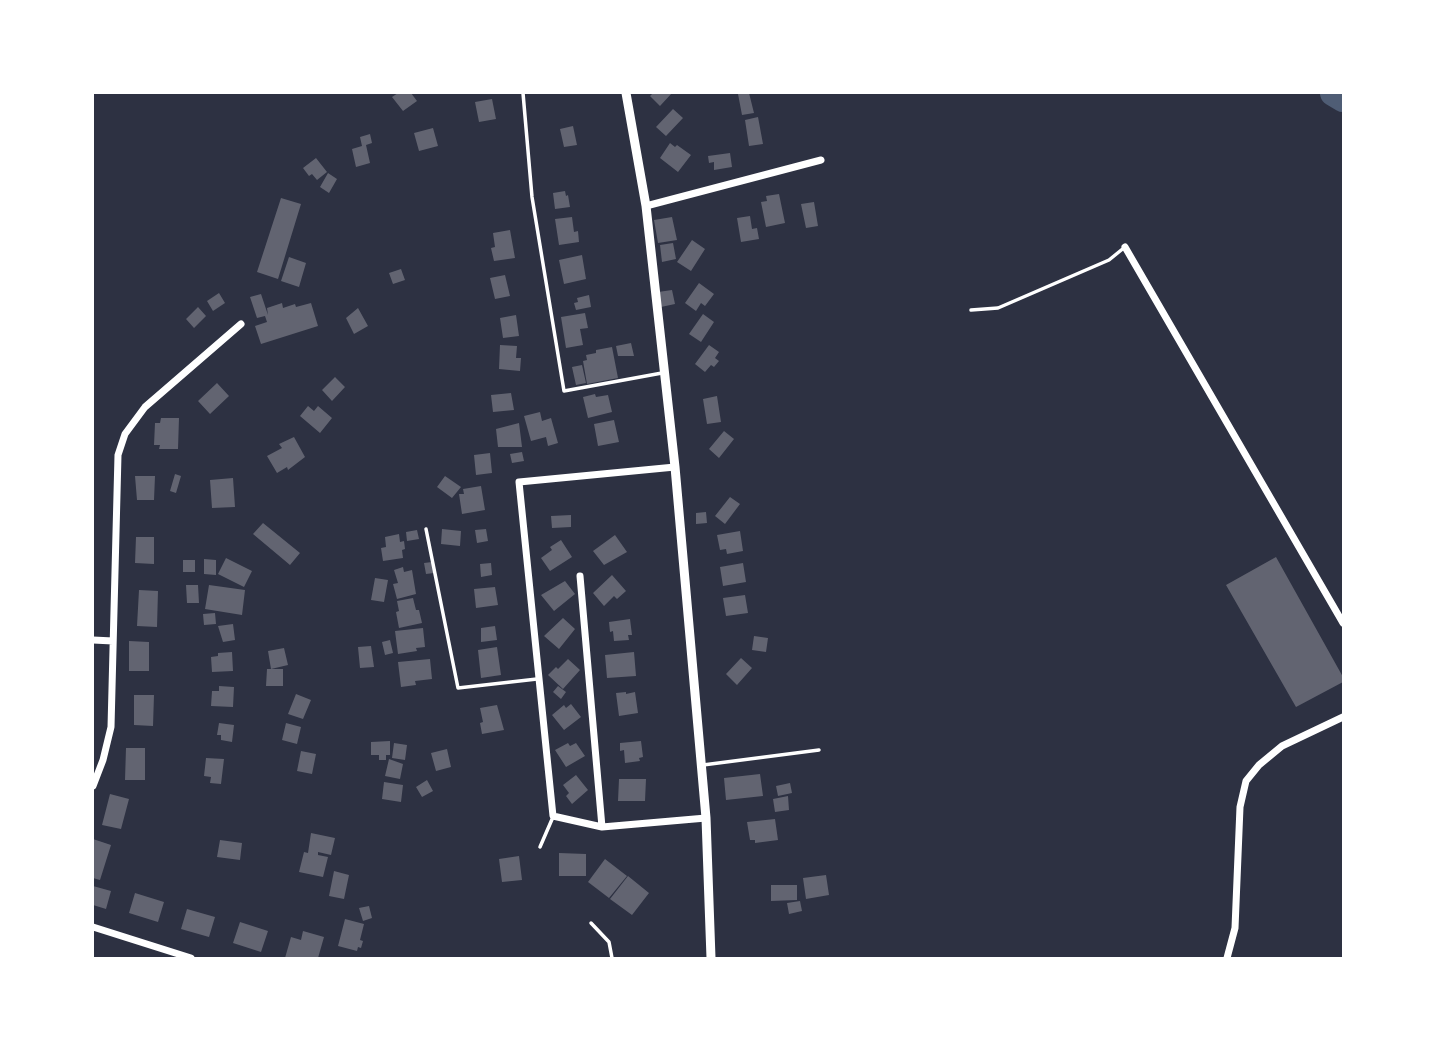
<!DOCTYPE html>
<html>
<head>
<meta charset="utf-8">
<style>
	body { margin:0 }
	#map { position:relative; width:1436px; height:1051px; overflow:hidden; background:#2d3142; font-family:"Times New Roman",serif }
	canvas { display:block }
	.frame { position:absolute; inset:0; border:94px solid #fff; pointer-events:none }
</style>
</head>
<body>
<div id="map">
<canvas width="1436" height="1051"></canvas>
<div class="frame"></div>
</div>
<script>
const ctx = document.querySelector('canvas').getContext('2d');
ctx.lineJoin = 'round';
function toPath(rows) {
  const path = new Path2D();
  for (const r of rows) {
    path.moveTo(r[0], r[1]);
    for (let i = 2; i < r.length; i += 2) path.lineTo(r[i], r[i + 1]);
  }
  return path;
}
function stroke(path, color, width, dash) {
  ctx.strokeStyle = color;
  ctx.lineWidth = width;
  ctx.lineCap = dash ? 'butt' : 'round';
  ctx.setLineDash(dash || []);
  ctx.stroke(path);
}
function fill(path, color) {
  ctx.fillStyle = color;
  ctx.fill(path, 'evenodd');
}
stroke(toPath([
	[1333,93,1343,99]
]), '#4f5d75', 26);
fill(toPath([
	[398,93,411,93,417,101,403,111,392,97],
	[653,93,672,93,660,106,650,96],
	[749,93,754,113,742,115,738,94],
	[492,99,496,119,479,122,475,102],
	[673,109,683,118,666,136,656,127],
	[758,117,763,144,749,146,745,120],
	[573,126,577,145,564,147,560,129],
	[433,128,438,146,419,151,414,133],
	[370,134,372,143,366,145,370,163,356,167,352,149,362,146,360,137],
	[670,143,675,147,677,145,691,155,678,172,660,158],
	[730,153,732,167,714,170,714,162,709,163,708,156],
	[316,158,327,172,317,180,312,174,309,176,303,168],
	[328,173,337,179,329,193,320,187],
	[565,191,566,196,568,195,570,207,555,209,553,193],
	[779,194,785,223,766,227,761,202,767,201,766,196],
	[281,198,301,204,278,279,257,272],
	[814,202,818,226,806,228,801,204],
	[750,216,752,229,757,228,759,239,741,242,737,218],
	[572,217,574,232,578,231,579,242,559,245,555,219],
	[672,217,677,240,658,243,654,220],
	[510,230,515,258,494,261,491,248,495,247,493,233],
	[692,240,705,249,691,271,677,262],
	[673,243,676,259,662,262,660,245],
	[582,255,586,279,564,284,559,260],
	[289,257,306,263,299,287,281,281],
	[401,269,405,280,393,284,389,273],
	[505,275,510,296,495,299,490,278],
	[699,283,714,294,705,306,701,303,696,311,685,303],
	[672,290,675,304,661,307,658,292],
	[219,293,225,303,213,311,207,301],
	[261,294,268,315,267,308,282,303,283,308,295,304,296,307,311,303,318,326,261,344,255,326,267,322,265,316,257,318,250,297],
	[589,295,591,307,576,310,574,303,578,302,577,298],
	[198,307,206,316,194,328,186,319],
	[358,308,368,326,354,334,346,318],
	[585,313,588,328,580,329,583,345,566,348,561,317],
	[703,314,714,322,701,342,689,334],
	[516,315,519,336,503,338,500,318],
	[631,343,634,356,618,356,616,346],
	[500,345,517,346,516,358,521,358,520,371,499,369],
	[709,345,719,352,715,358,719,361,714,367,711,365,705,372,695,364],
	[612,347,618,378,587,384,583,361,587,360,586,355,596,353,596,350],
	[582,365,586,383,576,385,572,367],
	[335,377,345,387,332,401,322,390],
	[217,383,229,396,210,414,198,401],
	[511,393,514,410,493,412,491,395],
	[595,394,596,397,608,395,612,412,588,418,583,397],
	[717,396,721,422,707,424,703,399],
	[308,406,314,411,318,406,332,418,320,433,300,416],
	[540,412,542,421,551,418,558,443,548,446,546,437,531,441,524,416],
	[161,418,179,418,178,449,159,449,160,445,154,445,155,423,160,423],
	[614,420,619,442,598,446,594,424],
	[519,423,522,447,498,447,496,429],
	[724,431,734,439,719,458,709,449],
	[294,437,305,457,288,470,287,467,277,473,267,456,282,448,279,444],
	[522,452,524,461,512,463,510,454],
	[490,453,492,473,476,475,474,455],
	[175,474,181,476,176,493,170,491],
	[135,476,155,476,154,500,137,500],
	[445,476,461,487,452,498,437,487],
	[233,478,235,507,212,508,210,480],
	[481,486,485,510,462,514,459,494,464,494,463,489],
	[730,497,740,504,725,524,715,516],
	[706,512,707,523,696,524,696,513],
	[571,515,571,527,552,528,551,516],
	[263,523,300,553,290,565,253,534],
	[442,529,461,531,460,546,441,544],
	[486,529,488,541,477,543,475,530],
	[417,530,419,539,407,541,406,532],
	[740,531,743,551,727,554,726,549,720,550,717,535],
	[399,534,400,542,404,541,405,549,402,550,403,558,383,561,381,548,386,547,385,537],
	[615,535,627,552,604,565,593,551],
	[136,537,154,537,154,564,135,563],
	[561,540,572,557,550,571,541,558,552,550,550,547],
	[1276,557,1343,677,1343,682,1296,707,1226,585],
	[226,558,252,571,244,587,218,574],
	[204,559,216,560,216,575,204,574],
	[183,560,195,560,195,572,183,572],
	[432,562,434,573,426,574,424,563],
	[491,563,492,575,481,577,480,564],
	[743,563,746,582,723,586,720,567],
	[403,567,404,572,412,570,416,594,397,599,393,584,398,583,394,570],
	[612,575,626,591,617,599,614,596,604,606,593,593],
	[375,578,388,580,384,602,371,600],
	[565,581,575,594,554,611,541,595],
	[186,585,198,585,199,603,187,603],
	[209,585,245,590,242,615,205,609],
	[495,587,498,605,476,608,474,589],
	[139,590,158,591,157,627,137,626],
	[745,595,748,613,726,616,723,598],
	[413,598,416,610,419,610,422,623,399,628,396,612,399,611,397,601],
	[215,613,216,624,204,625,203,614],
	[563,618,575,629,559,649,544,636],
	[630,619,632,635,628,635,629,640,614,641,613,631,610,632,609,622],
	[233,624,235,640,223,642,218,626],
	[495,626,497,640,481,642,481,628],
	[423,628,425,647,416,648,417,651,398,654,395,631],
	[754,636,768,638,766,652,752,650],
	[390,640,393,653,385,655,382,642],
	[129,641,149,642,149,671,129,671],
	[371,646,374,667,360,668,358,647],
	[497,647,501,675,481,678,478,650],
	[284,648,288,665,271,669,268,651],
	[232,652,233,671,212,672,211,657,218,656,218,653],
	[634,652,636,676,607,678,605,655],
	[741,658,752,668,737,685,726,674],
	[430,659,432,679,415,681,416,685,401,687,398,662],
	[568,659,580,670,563,689,548,675,556,667,558,669],
	[267,669,283,669,283,686,266,686],
	[219,686,234,687,233,707,211,706,212,691,219,691],
	[558,686,566,692,561,699,553,692],
	[626,692,626,694,635,692,638,713,619,716,616,693],
	[296,694,311,700,303,719,288,714],
	[134,695,154,695,153,726,134,725],
	[571,704,581,717,564,730,552,715,564,705,566,708],
	[497,705,504,730,482,734,480,723,483,722,480,708],
	[219,723,234,725,232,742,221,740,221,735,217,735],
	[286,723,301,727,297,744,282,740],
	[390,741,390,755,386,755,386,760,379,760,379,755,371,755,371,742],
	[641,741,643,757,639,758,640,761,625,763,624,750,620,751,620,743],
	[394,743,407,745,405,760,392,758],
	[568,743,570,746,576,743,585,756,566,767,555,750],
	[126,748,145,748,145,780,125,780],
	[447,749,451,767,436,771,431,753],
	[301,751,316,754,312,774,297,771],
	[206,758,224,759,221,784,210,783,211,777,204,776],
	[389,759,403,764,400,779,385,776],
	[760,774,763,796,726,800,724,778],
	[576,775,588,790,572,804,566,796,569,793,563,785],
	[619,779,646,779,645,801,618,801],
	[427,780,433,791,422,797,416,787],
	[384,782,403,785,401,802,382,799],
	[790,783,792,793,778,796,776,786],
	[110,794,129,799,121,829,102,825],
	[788,796,789,810,775,812,773,799],
	[775,819,778,840,755,843,755,840,750,840,747,822],
	[311,833,335,838,331,855,318,852,318,855,328,857,323,877,299,872,304,852,308,853],
	[93,839,111,845,100,880,93,878],
	[220,840,242,843,240,860,217,857],
	[559,853,586,854,586,876,559,876],
	[519,856,522,880,502,882,499,859],
	[605,859,627,876,609,898,588,882],
	[334,871,349,875,344,899,329,896],
	[826,875,829,895,806,899,803,878],
	[628,876,649,893,632,915,610,899],
	[771,885,797,885,797,900,771,901],
	[93,886,111,891,106,909,93,905],
	[135,893,164,902,158,922,129,913],
	[800,901,802,911,789,914,787,903],
	[369,906,372,918,363,921,359,908],
	[187,909,215,917,209,937,181,929],
	[345,919,364,924,360,940,363,941,361,948,358,947,357,951,338,946],
	[240,922,268,931,261,952,233,943],
	[303,931,324,937,318,958,285,958,291,937,301,940]
]), '#626471');
stroke(toPath([
	[523,93,532,197,564,391,662,373],
	[971,310,998,308,1109,260,1125,247],
	[426,529,458,688,537,679],
	[703,765,819,750],
	[540,847,553,817],
	[591,923,609,942,612,958]
]), '#fff', 3.5);
stroke(toPath([
	[646,206,821,160],
	[1125,247,1343,623],
	[675,467,519,482,553,816,602,827,706,818],
	[580,576,602,827],
	[93,640,113,641],
	[93,786,103,760,111,727,118,455,125,434,145,407,241,324],
	[93,927,191,958],
	[1227,958,1235,928,1240,807,1246,781,1259,765,1282,746,1343,717]
]), '#fff', 7);
stroke(toPath([
	[626,93,646,206,675,467,706,818,711,958]
]), '#fff', 9);
</script>
</body>
</html>
